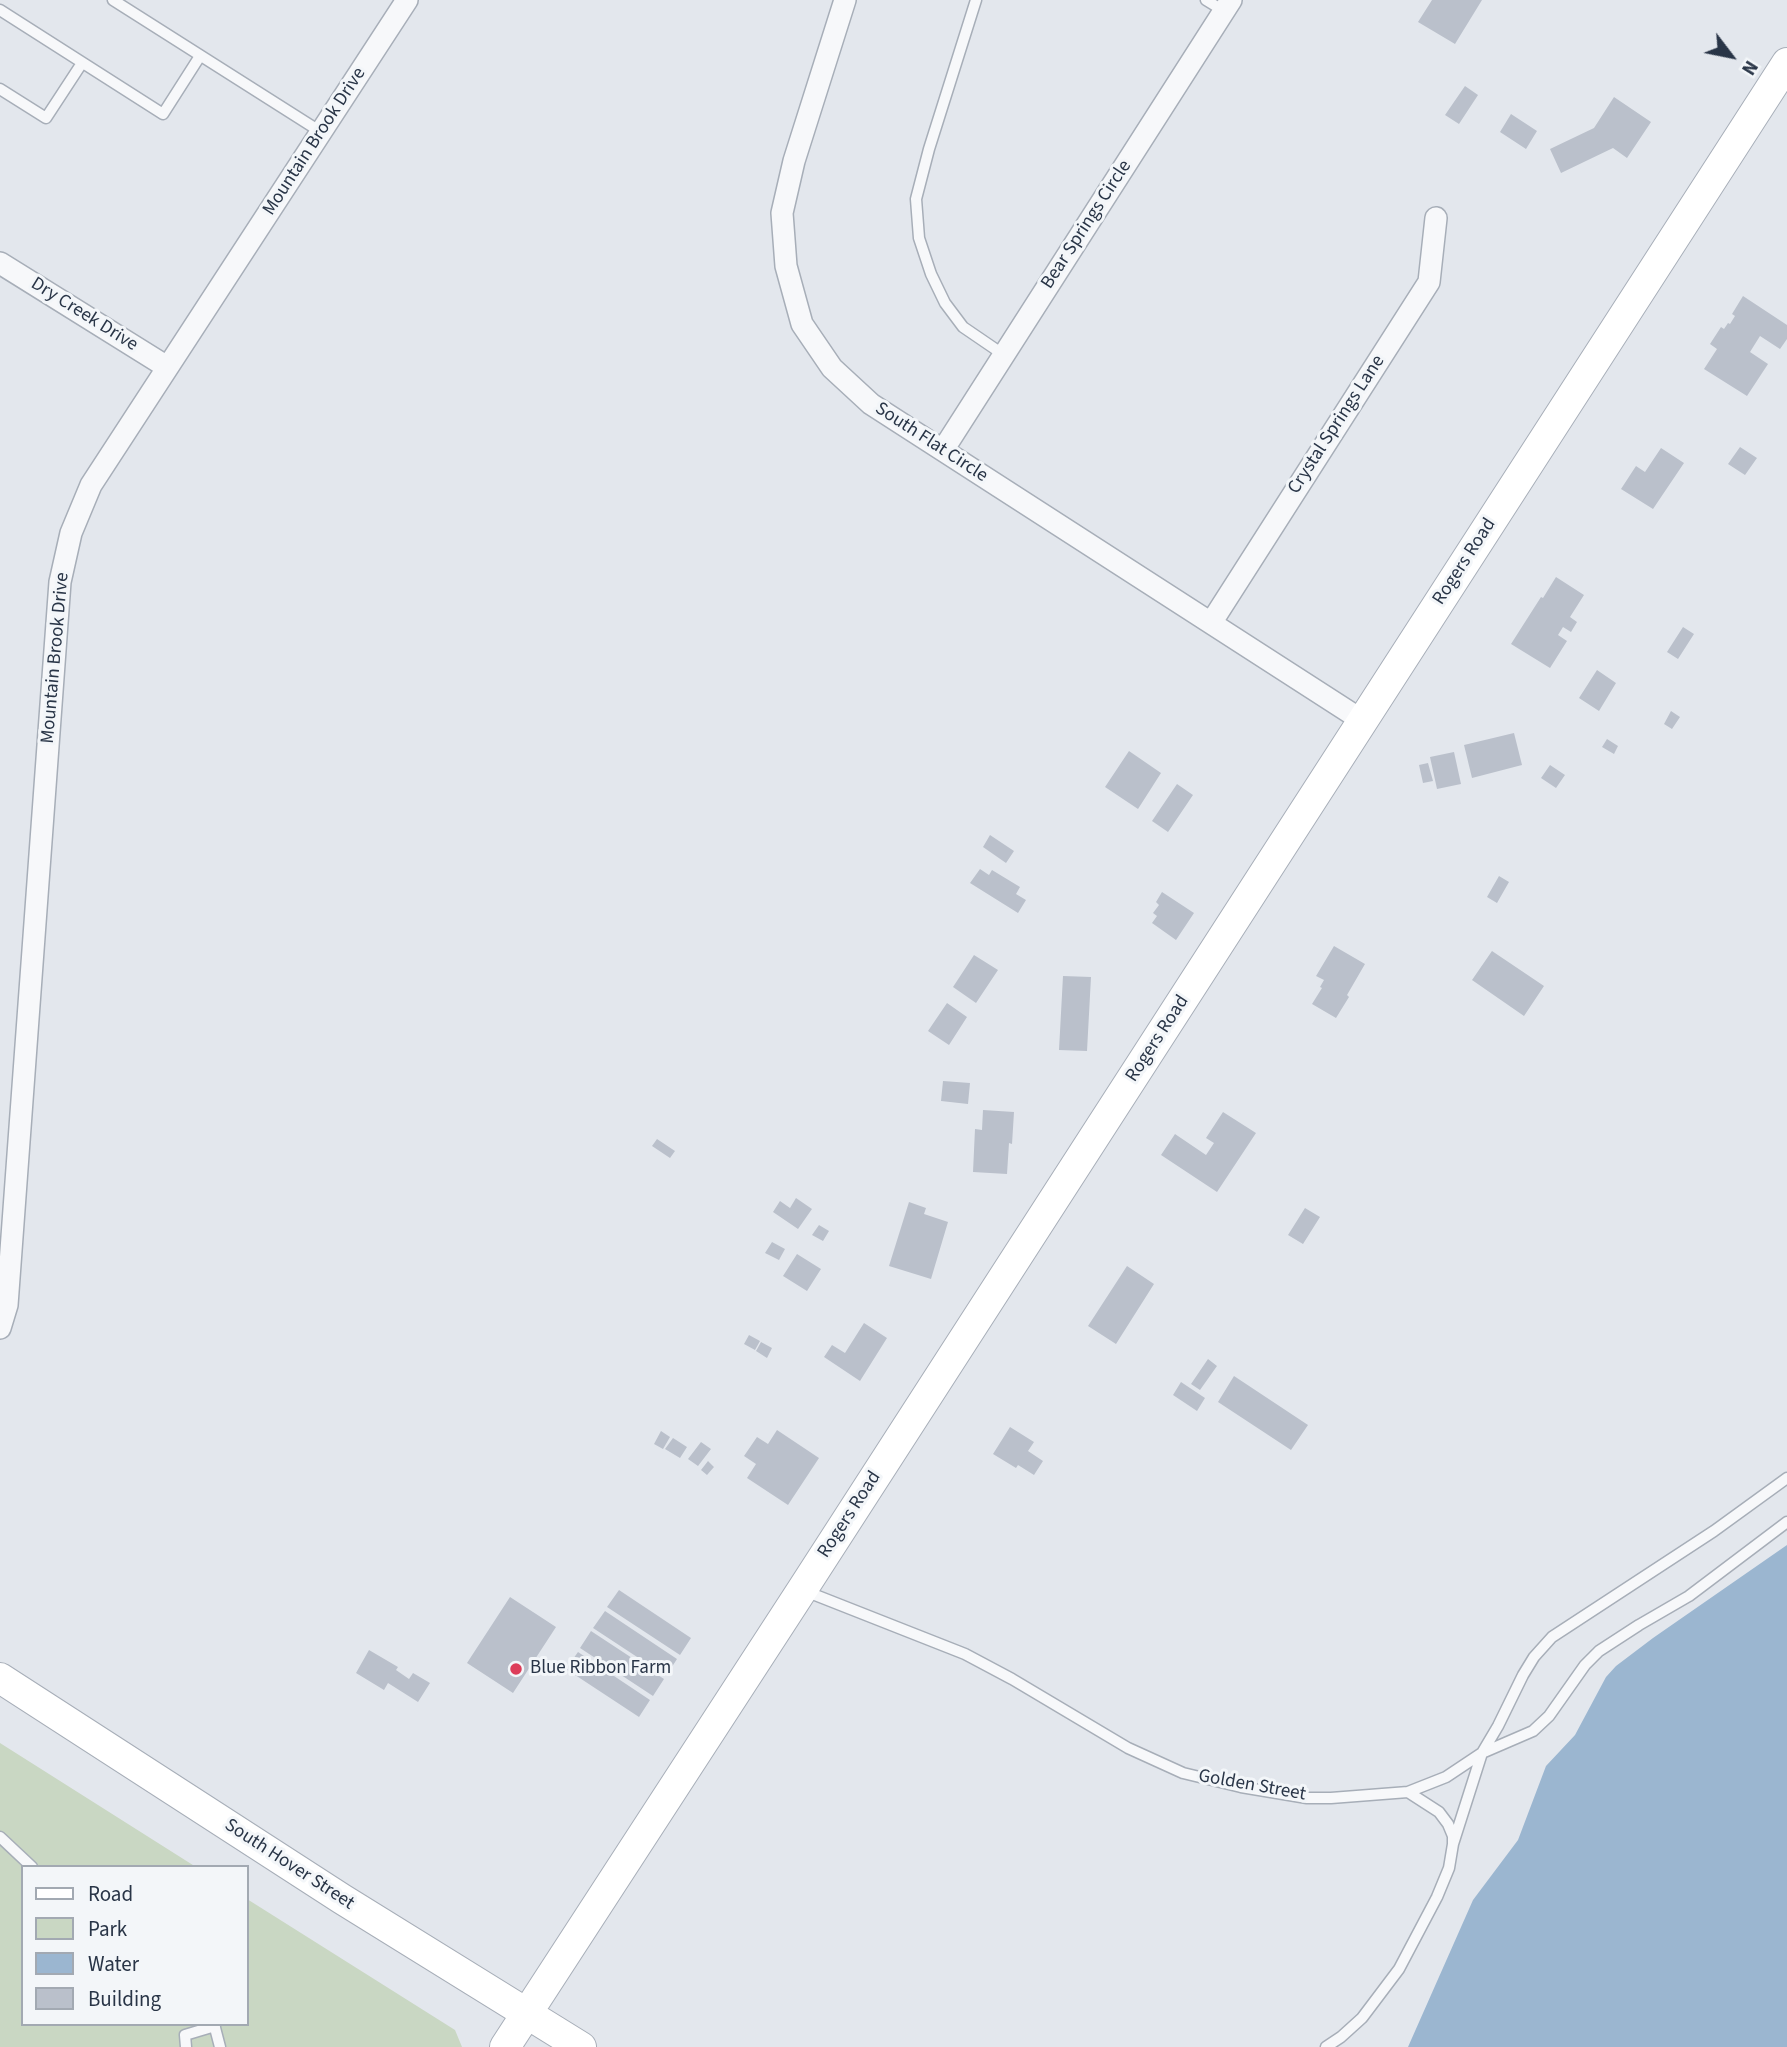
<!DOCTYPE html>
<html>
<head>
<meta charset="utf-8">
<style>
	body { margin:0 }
	#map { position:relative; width:1787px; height:2047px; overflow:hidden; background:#e3e7ed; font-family:"Source Sans 3",sans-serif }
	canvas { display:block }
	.legend { position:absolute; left:21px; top:1865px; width:228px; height:161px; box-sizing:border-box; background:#f3f6f9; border:2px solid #a2a9b2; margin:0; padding:9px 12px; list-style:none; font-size:21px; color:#293547 }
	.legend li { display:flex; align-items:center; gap:14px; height:35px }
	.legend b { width:35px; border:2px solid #a2a9b2 }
	.north { position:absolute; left:1696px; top:21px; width:70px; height:70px; -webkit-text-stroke:5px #f3f6f9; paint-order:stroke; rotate:122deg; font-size:19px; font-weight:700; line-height:28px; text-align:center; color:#293547 }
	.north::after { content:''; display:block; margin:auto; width:24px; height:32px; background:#293547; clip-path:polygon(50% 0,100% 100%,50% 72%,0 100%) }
</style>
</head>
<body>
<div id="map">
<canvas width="1787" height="2047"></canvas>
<ul class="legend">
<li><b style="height:9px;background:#fff"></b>Road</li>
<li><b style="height:19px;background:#c9d7c3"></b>Park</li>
<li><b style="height:19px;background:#9bb6d0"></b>Water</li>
<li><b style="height:19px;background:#bac0cb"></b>Building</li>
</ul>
<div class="north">N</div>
</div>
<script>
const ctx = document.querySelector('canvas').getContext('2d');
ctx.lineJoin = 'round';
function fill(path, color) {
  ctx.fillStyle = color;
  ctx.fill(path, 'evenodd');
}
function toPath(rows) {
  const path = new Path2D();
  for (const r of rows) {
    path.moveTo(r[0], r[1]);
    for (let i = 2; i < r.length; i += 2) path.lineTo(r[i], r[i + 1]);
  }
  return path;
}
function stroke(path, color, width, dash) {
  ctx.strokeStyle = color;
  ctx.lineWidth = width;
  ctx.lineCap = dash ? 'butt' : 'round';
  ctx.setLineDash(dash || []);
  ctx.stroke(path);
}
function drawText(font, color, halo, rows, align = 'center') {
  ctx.font = font + ' "Source Sans 3",sans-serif';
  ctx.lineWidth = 6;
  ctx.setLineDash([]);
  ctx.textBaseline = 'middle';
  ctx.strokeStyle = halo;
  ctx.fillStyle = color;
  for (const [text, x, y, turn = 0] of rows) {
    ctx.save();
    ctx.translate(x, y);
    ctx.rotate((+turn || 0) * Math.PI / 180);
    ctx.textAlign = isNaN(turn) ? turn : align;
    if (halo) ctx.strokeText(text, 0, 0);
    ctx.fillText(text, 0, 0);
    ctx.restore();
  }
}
fill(toPath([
	[0,1743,196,1867,23,1867,23,2024,247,2024,247,1899,455,2030,462,2047,0,2047]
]), '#c9d7c3');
fill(toPath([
	[1787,1545,1787,2047,1408,2047,1473,1900,1518,1840,1546,1766,1575,1735,1606,1677,1616,1666,1653,1638]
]), '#9bb6d0');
fill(toPath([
	[1432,0,1482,0,1455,44,1418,22],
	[1465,86,1478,95,1459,124,1445,115],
	[1614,97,1651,122,1627,158,1613,148,1561,173,1550,149,1594,128],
	[1511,114,1537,131,1526,149,1500,132],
	[1743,296,1787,325,1787,339,1780,349,1760,336,1750,352,1768,364,1747,396,1704,369,1717,349,1710,344,1721,327,1724,329,1728,323,1730,324,1735,316,1732,314],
	[1740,447,1757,458,1745,475,1728,464],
	[1661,448,1684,463,1653,509,1621,489,1636,466,1645,472],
	[1556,577,1584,595,1570,617,1577,622,1571,632,1563,627,1558,635,1567,641,1550,668,1511,644,1541,597,1543,598],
	[1683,627,1694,634,1678,659,1667,652],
	[1597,670,1616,683,1599,711,1579,698],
	[1671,711,1680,717,1672,729,1664,724],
	[1514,733,1522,765,1472,778,1464,745],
	[1607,739,1618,746,1614,754,1602,747],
	[1129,751,1161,773,1138,809,1105,787],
	[1454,752,1461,784,1437,789,1430,757],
	[1428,763,1433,781,1423,783,1419,765],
	[1550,765,1565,775,1556,788,1541,778],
	[1177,784,1193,795,1168,832,1152,821],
	[990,835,1014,851,1006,863,983,847],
	[980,869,989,875,992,870,1020,887,1016,894,1026,900,1018,913,970,883],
	[1499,876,1509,882,1497,903,1487,897],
	[1162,892,1194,913,1176,940,1152,923,1157,916,1153,913,1159,905,1156,902],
	[1334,946,1365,964,1347,995,1349,997,1336,1018,1312,1004,1322,988,1320,987,1324,980,1316,976],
	[1492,951,1544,986,1524,1016,1472,980],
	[974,955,998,970,976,1003,953,987],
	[1063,976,1091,977,1087,1051,1059,1050],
	[947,1003,967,1017,949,1045,928,1031],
	[943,1081,970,1083,968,1104,941,1101],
	[983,1110,1014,1112,1012,1144,1009,1143,1007,1174,973,1172,975,1129,982,1130],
	[1223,1112,1256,1133,1217,1192,1161,1155,1175,1134,1206,1155,1214,1143,1206,1138],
	[657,1139,675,1151,670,1158,652,1146],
	[796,1198,812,1209,798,1229,773,1212,780,1201,790,1208],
	[909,1202,926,1208,924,1214,948,1222,931,1279,889,1266],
	[1305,1208,1320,1217,1303,1244,1288,1235],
	[819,1225,829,1231,823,1241,812,1235],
	[772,1242,785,1249,779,1260,765,1253],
	[797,1254,821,1269,807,1291,783,1276],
	[1127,1266,1154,1284,1116,1344,1088,1326],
	[864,1323,887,1338,860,1381,824,1357,832,1345,845,1353],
	[749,1335,760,1341,755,1350,744,1344],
	[761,1342,772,1348,767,1358,756,1351],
	[1208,1359,1217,1366,1200,1390,1191,1384],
	[1234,1376,1308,1425,1291,1450,1218,1402],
	[1181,1382,1205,1398,1197,1411,1173,1395],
	[1010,1427,1034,1442,1028,1451,1043,1461,1034,1475,1018,1465,1016,1468,993,1454],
	[777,1430,819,1458,788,1505,747,1478,756,1464,744,1456,757,1437,768,1444],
	[661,1431,670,1437,663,1449,654,1444],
	[673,1438,687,1447,680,1458,665,1449],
	[701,1442,711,1449,698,1466,688,1459],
	[708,1461,714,1467,707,1475,701,1470],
	[619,1590,691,1638,680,1655,607,1607],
	[510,1597,556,1627,513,1693,467,1663],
	[605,1611,677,1659,666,1676,593,1628],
	[591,1631,664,1679,653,1696,580,1648],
	[369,1650,398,1667,396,1670,409,1679,413,1673,430,1683,418,1702,388,1683,384,1690,356,1673],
	[578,1652,650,1700,639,1717,566,1669]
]), '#bac0cb');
const lane = toPath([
	[113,0,321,132],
	[976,0,929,149,916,199,919,238,931,274,945,303,963,327,1004,355],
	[1206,0,1224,11],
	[0,10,163,114,200,56],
	[0,89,46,118,82,63],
	[805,1591,965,1654,1012,1679,1128,1748,1183,1773,1241,1787,1307,1798,1331,1798,1408,1792,1446,1777,1482,1753,1498,1726,1523,1675,1534,1657,1552,1637,1714,1531,1787,1478],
	[0,1837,32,1867],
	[1453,1844,1482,1753,1533,1731,1549,1716,1585,1665,1599,1651,1639,1625,1689,1596,1787,1522],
	[214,2024,220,2047],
	[186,2047,185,2035,215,2026],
	[1326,2047,1341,2037,1362,2018,1399,1969,1437,1897,1449,1868,1453,1844,1453,1836,1448,1824,1439,1812,1408,1792]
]);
const street = toPath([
	[845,0,794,161,782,213,786,266,802,324,832,368,871,404,1363,721],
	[0,263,167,367],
	[943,450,1231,0],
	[1211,623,1429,282,1436,218],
	[0,1328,7,1305,60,582,71,533,91,485,407,0]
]);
const secondary = toPath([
	[0,1678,342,1899,581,2047],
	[505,2047,802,1590,1787,63]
]);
stroke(lane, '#a7aeb8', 13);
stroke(street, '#a7aeb8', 24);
stroke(secondary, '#a7aeb8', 32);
stroke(lane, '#f7f8fa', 10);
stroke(street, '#f7f8fa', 21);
stroke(secondary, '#fff', 30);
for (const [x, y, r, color] of [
	[516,1669,7,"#dd3c59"]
]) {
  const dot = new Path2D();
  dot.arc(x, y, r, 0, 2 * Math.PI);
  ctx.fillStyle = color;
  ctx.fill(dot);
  stroke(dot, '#f3f6f9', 2.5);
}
drawText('19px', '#293547', '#f3f6f9', [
	["Mountain Brook Drive",315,142,-57],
	["Bear Springs Circle",1087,225,-57],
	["Dry Creek Drive",84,315,32],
	["Crystal Springs Lane",1337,425,-57],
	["South Flat Circle",931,443,33],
	["Rogers Road",1465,562,-57],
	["Mountain Brook Drive",56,658,-85],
	["Rogers Road",1158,1039,-57],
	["Rogers Road",850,1515,-57],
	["Golden Street",1252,1786,10],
	["South Hover Street",289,1865,33]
]);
drawText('19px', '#293547', '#f3f6f9', [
	["Blue Ribbon Farm",530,1669]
], 'left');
</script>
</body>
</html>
